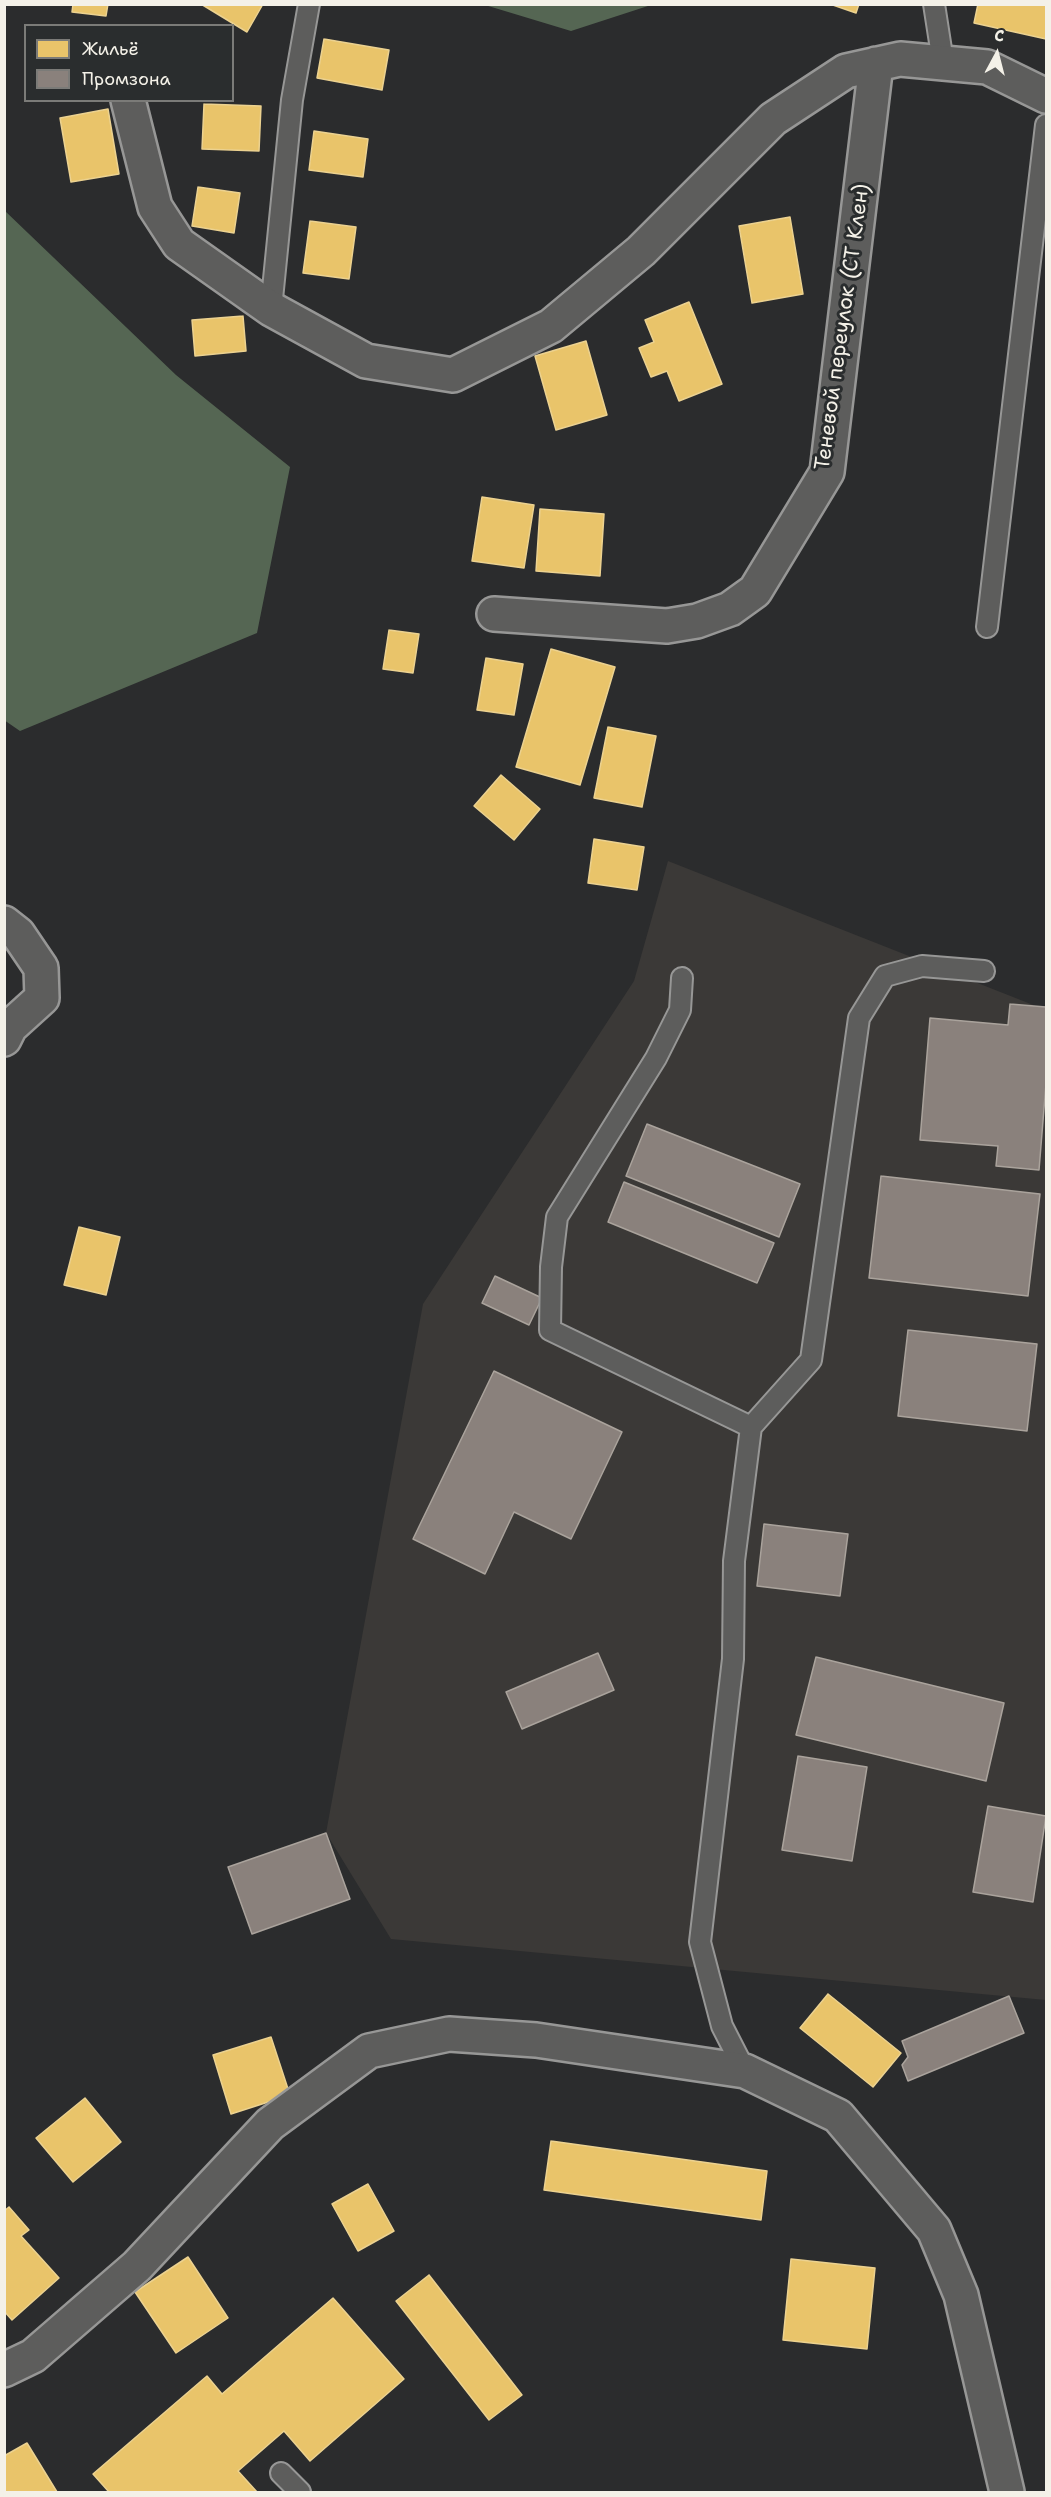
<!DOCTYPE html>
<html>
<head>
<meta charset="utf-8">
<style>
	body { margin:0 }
	#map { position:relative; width:1051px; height:2497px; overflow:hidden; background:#2b2c2d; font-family:"Shantell Sans",sans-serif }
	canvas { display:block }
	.frame { position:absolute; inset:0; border:6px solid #f4f1e8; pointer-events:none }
	.legend { position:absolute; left:24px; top:24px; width:210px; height:78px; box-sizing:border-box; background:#2a2d2e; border:2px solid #7b7b78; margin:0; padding:8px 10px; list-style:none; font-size:18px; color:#f4f1e8 }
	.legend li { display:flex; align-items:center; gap:12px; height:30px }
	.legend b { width:30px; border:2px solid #7b7b78 }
	.north { position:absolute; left:967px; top:24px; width:60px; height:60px; -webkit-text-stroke:4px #2a2d2e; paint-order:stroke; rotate:7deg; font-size:16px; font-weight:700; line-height:24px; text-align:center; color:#f4f1e8 }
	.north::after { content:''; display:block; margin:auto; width:21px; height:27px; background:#f4f1e8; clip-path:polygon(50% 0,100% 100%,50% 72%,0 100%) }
</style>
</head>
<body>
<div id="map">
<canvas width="1051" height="2497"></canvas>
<div class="frame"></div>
<ul class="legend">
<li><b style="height:16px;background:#e9c46a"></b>Жильё</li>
<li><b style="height:16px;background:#8a817c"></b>Промзона</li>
</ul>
<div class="north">С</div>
</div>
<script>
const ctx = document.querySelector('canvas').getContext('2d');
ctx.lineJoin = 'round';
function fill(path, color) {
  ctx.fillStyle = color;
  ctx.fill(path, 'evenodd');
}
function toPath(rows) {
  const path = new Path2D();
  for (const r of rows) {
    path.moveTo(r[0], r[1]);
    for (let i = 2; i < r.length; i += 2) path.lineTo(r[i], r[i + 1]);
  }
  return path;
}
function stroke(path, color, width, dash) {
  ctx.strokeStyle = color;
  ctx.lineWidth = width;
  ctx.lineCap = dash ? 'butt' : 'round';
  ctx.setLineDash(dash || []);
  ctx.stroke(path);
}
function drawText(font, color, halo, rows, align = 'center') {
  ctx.font = font + ' "Shantell Sans",sans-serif';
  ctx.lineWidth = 6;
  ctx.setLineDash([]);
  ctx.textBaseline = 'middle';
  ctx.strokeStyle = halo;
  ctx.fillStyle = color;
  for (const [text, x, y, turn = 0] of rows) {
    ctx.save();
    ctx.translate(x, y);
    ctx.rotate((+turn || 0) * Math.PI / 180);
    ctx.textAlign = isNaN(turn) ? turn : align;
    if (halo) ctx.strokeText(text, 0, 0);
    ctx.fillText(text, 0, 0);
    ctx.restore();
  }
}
fill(toPath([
	[668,861,1046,1010,1046,2000,391,1939,326,1833,423,1304,634,981]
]), '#3b3937');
fill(toPath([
	[485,5,651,5,571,31],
	[4,210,176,375,290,467,257,633,20,731,4,720]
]), '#556653');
const homes = toPath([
	[73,4,108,4,106,16,72,12,73,4],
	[201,4,263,4,247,32,201,4],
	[830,4,859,4,856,13,830,4],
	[978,4,1046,4,1046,39,974,23,978,4],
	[324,39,389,50,382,90,317,78,324,39],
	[204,104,261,106,259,151,202,149,204,104],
	[108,109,119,174,71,182,60,118,108,109],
	[314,131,368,139,363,177,309,170,314,131],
	[198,187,240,193,234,233,192,226,198,187],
	[790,217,803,294,752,303,739,226,790,217],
	[310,221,356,227,349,279,303,273,310,221],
	[689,302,722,384,679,401,667,371,651,377,639,348,654,342,645,320,689,302],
	[243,316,246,351,195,356,192,320,243,316],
	[586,341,607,415,556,430,535,356,586,341],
	[482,497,534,505,524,568,472,561,482,497],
	[540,509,604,514,600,576,536,571,540,509],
	[389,630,419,634,413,673,383,669,389,630],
	[551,649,615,667,580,785,516,767,551,649],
	[486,658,523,664,514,715,477,710,486,658],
	[608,727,656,736,642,807,594,798,608,727],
	[501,775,540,809,514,840,474,806,501,775],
	[594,839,644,847,637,890,588,883,594,839],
	[79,1227,120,1237,106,1295,64,1285,79,1227],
	[828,1994,901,2053,873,2087,800,2028,828,1994],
	[271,2037,290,2095,231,2114,213,2055,271,2037],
	[85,2098,121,2142,73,2182,36,2138,85,2098],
	[551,2141,767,2171,761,2220,544,2190,551,2141],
	[368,2184,394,2231,358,2251,332,2204,368,2184],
	[9,2207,29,2230,21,2236,59,2278,12,2320,4,2311,4,2211,9,2207],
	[188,2257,228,2318,176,2353,135,2292,188,2257],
	[791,2259,875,2268,867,2349,783,2340,791,2259],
	[429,2275,522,2395,489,2420,396,2301,429,2275],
	[333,2298,404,2379,310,2461,284,2431,238,2471,257,2492,109,2492,93,2474,207,2376,222,2394,333,2298],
	[27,2443,57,2492,4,2492,4,2456,27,2443]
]);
fill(homes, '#e9c46a');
stroke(homes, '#ecd290', 1.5);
const industry = toPath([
	[1010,1004,1046,1007,1046,1084,1039,1170,996,1166,998,1146,920,1140,930,1018,1008,1025,1010,1004],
	[647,1124,800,1184,779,1237,626,1176,647,1124],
	[881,1176,1040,1194,1028,1296,869,1278,881,1176],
	[624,1182,774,1243,757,1283,608,1222,624,1182],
	[495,1276,542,1298,529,1325,482,1303,495,1276],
	[908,1330,1037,1344,1027,1431,898,1416,908,1330],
	[494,1371,622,1432,571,1539,514,1512,485,1574,413,1539,494,1371],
	[764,1524,848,1534,840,1596,757,1586,764,1524],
	[598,1653,614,1690,522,1729,506,1692,598,1653],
	[816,1657,1004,1703,986,1781,796,1735,816,1657],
	[798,1756,867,1767,852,1861,782,1850,798,1756],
	[988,1806,1046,1816,1033,1902,973,1892,988,1806],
	[326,1833,350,1899,252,1934,228,1867,326,1833],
	[1009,1996,1024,2033,908,2081,902,2065,908,2057,902,2041,1009,1996]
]);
fill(industry, '#8a817c');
stroke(industry, '#aaa39c', 1.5);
const lane = toPath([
	[934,4,943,62],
	[271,309,292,100,309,4],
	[987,627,1046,125],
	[682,978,680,1010,656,1058,557,1217,551,1267,550,1330,751,1427],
	[745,2071,722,2026,700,1942,733,1659,734,1561,751,1427,811,1360,859,1018,885,976,922,966,984,971],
	[281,2473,300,2492]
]);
const street = toPath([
	[128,100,155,207,179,244,271,309,366,361,453,375,551,326,641,251,773,119,846,71,900,59,987,67,1046,96],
	[494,614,667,626,697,621,730,609,755,591,827,472,876,64],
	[4,923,18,934,41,968,42,998,10,1027,4,1039],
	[4,2370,33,2356,137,2266,270,2124,369,2051,449,2034,536,2040,745,2071,838,2116,934,2230,961,2295,1007,2492]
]);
stroke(lane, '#979796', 24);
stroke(street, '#979796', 38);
stroke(lane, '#5d5d5c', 20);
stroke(street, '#5d5d5c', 33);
drawText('21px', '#f4f1e8', '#2a2d2e', [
	["Теневой переулок (СТ Клен)",843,327,-82]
]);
</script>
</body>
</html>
